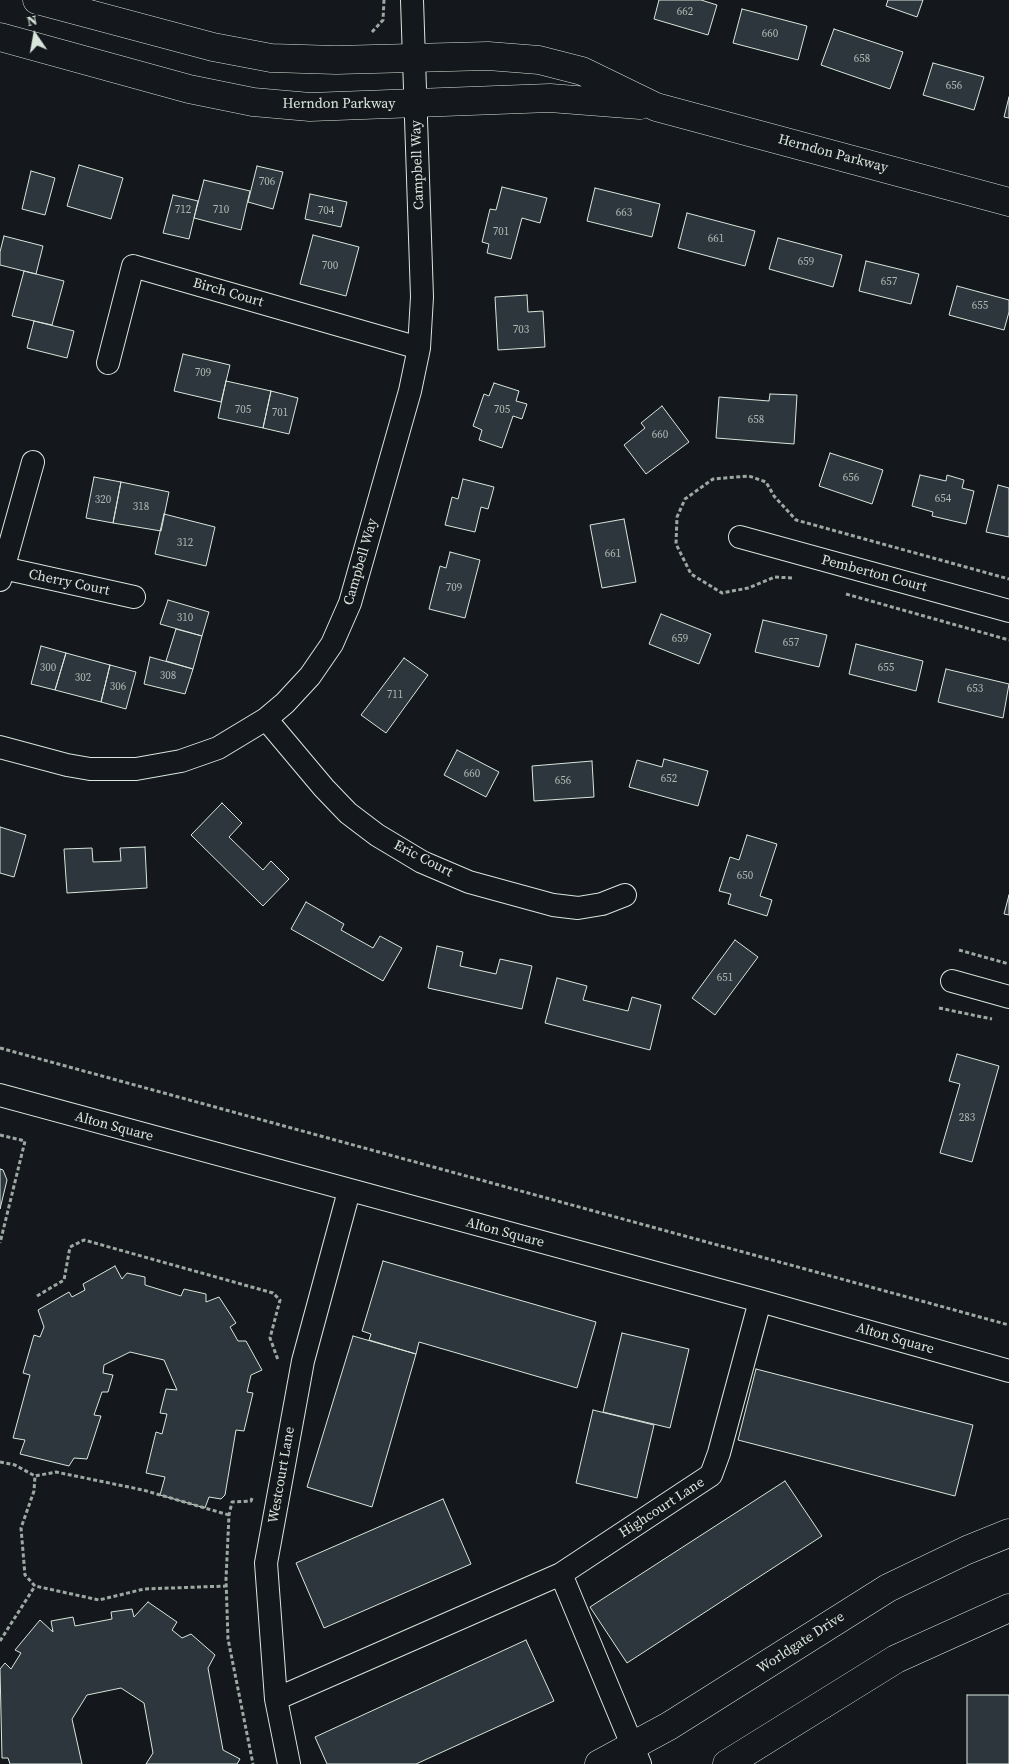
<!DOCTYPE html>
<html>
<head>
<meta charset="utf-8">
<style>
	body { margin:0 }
	#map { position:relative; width:1009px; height:1764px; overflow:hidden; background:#14181c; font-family:"Source Serif 4",serif }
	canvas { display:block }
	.north { position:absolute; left:10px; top:10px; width:50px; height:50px; -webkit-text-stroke:4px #14181c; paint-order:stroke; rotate:348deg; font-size:14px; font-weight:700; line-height:20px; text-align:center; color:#d8e6dc }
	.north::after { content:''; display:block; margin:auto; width:18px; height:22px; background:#d8e6dc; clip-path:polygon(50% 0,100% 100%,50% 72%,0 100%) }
</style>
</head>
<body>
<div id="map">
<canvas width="1009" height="1764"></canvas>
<div class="north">N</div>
</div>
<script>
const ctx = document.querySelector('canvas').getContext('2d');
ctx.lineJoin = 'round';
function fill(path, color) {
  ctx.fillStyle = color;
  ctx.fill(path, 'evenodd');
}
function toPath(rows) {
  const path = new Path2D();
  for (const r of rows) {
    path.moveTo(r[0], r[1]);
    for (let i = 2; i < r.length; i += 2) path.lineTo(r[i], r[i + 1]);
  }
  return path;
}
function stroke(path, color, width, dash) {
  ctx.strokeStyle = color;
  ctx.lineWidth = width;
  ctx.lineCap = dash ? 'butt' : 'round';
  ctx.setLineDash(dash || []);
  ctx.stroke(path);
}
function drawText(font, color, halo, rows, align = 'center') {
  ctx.font = font + ' "Source Serif 4",serif';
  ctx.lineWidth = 4;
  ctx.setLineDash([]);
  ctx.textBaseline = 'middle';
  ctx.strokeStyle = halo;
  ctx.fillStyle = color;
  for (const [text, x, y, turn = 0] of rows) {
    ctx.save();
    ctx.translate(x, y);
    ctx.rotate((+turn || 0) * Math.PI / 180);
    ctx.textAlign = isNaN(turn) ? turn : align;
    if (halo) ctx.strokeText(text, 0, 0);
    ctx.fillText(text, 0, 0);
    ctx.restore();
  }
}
const building = toPath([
	[659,0,701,0,717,5,708,35,654,19,659,0],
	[888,0,923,0,917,17,886,6,888,0],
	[742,9,807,26,798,60,733,43,742,9],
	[834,29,903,52,890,89,821,65,834,29],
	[933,63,984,77,974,110,923,95,933,63],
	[1009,97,1009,118,1004,117,1009,97],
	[79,165,123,178,111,219,67,206,79,165],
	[257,166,283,172,273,209,248,202,257,166],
	[31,171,55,178,45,215,22,209,31,171],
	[204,180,250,191,241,230,194,218,204,180],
	[502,187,547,198,540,223,522,218,511,259,487,253,489,244,482,242,490,209,496,210,502,187],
	[595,188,660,204,652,237,587,221,595,188],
	[310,194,347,202,341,227,305,219,310,194],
	[173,195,198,201,189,239,163,233,173,195],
	[687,213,755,231,745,266,678,248,687,213],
	[313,235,359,247,346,296,300,284,313,235],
	[4,236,43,246,36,274,0,265,0,252,4,236],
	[778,238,842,255,833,287,769,269,778,238],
	[866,261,919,274,911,304,859,291,866,261],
	[24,271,64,281,52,325,12,316,24,271],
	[957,286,1009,300,1009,312,1004,330,949,315,957,286],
	[527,295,528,312,543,311,545,347,498,350,495,297,527,295],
	[34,321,74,331,67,358,27,348,34,321],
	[183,354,230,365,221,402,174,391,183,354],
	[226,381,271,391,263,428,218,418,226,381],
	[494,383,519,391,516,401,527,404,522,419,513,416,502,448,479,440,482,430,473,426,484,394,489,396,494,383],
	[271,391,298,398,289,434,263,428,271,391],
	[770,394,797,395,794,444,716,438,719,397,769,401,770,394],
	[662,406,689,442,646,474,624,445,645,428,641,423,662,406],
	[830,453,883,470,872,504,819,486,830,453],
	[920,475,946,481,947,475,964,480,962,488,974,491,966,524,932,516,933,512,912,506,920,475],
	[94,477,121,482,113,523,86,518,94,477],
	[463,479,494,487,488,509,481,507,475,532,445,525,452,497,458,499,463,479],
	[121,482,169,492,161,531,113,523,121,482],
	[998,485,1009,488,1009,537,986,532,998,485],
	[164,514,215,527,206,566,155,554,164,514],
	[624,519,636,582,602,588,590,525,624,519],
	[450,552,480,560,465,618,429,609,440,566,446,568,450,552],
	[168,600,209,612,202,636,160,624,168,600],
	[661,614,711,634,699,664,649,644,661,614],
	[763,620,827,635,819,667,755,652,763,620],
	[176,629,202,636,193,669,166,661,176,629],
	[856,644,923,661,916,691,849,674,856,644],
	[41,646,66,653,55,690,31,684,41,646],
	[66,653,110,665,101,702,55,690,66,653],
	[150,657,193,669,185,694,144,684,150,657],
	[404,658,428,675,386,733,361,715,404,658],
	[110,665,136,672,126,709,101,702,110,665],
	[946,669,1009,684,1003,718,938,702,946,669],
	[457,750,499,772,486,797,444,775,457,750],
	[664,759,708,771,698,806,629,787,637,760,662,767,664,759],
	[592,761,594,797,534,801,532,766,592,761],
	[222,803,242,823,229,837,263,870,271,861,289,879,263,906,191,835,222,803],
	[0,827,26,835,14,877,0,873,0,827],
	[747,835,777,844,760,896,772,900,767,916,728,904,731,894,719,891,730,857,739,860,747,835],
	[145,847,147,888,67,893,64,849,92,848,93,862,121,861,120,848,145,847],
	[1009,895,1009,915,1004,914,1009,895],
	[306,902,344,924,341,930,373,948,380,936,402,948,383,981,291,929,306,902],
	[735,940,758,957,715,1015,692,998,735,940],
	[437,946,463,952,460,966,496,974,500,959,532,966,522,1009,428,988,437,946],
	[557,978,587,986,583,1000,628,1011,632,997,661,1005,650,1050,545,1023,557,978],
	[957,1054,999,1066,972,1162,940,1153,960,1084,949,1081,957,1054],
	[0,1169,3,1170,7,1180,0,1209,0,1169],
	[383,1261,596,1322,577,1388,419,1342,416,1354,369,1340,371,1334,362,1331,383,1261],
	[115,1266,122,1279,127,1273,145,1277,145,1285,181,1296,184,1289,206,1294,206,1302,219,1297,236,1323,230,1327,238,1341,246,1341,262,1370,251,1375,247,1392,253,1393,244,1431,236,1430,225,1495,221,1499,209,1497,205,1508,160,1495,165,1477,146,1473,156,1432,162,1434,167,1414,160,1413,166,1389,177,1390,164,1360,130,1352,104,1365,103,1373,113,1375,108,1392,102,1392,94,1415,101,1416,87,1459,74,1458,69,1466,20,1454,25,1440,13,1438,30,1375,23,1373,34,1335,40,1337,44,1327,38,1310,69,1292,72,1297,85,1290,83,1284,115,1266],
	[622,1333,689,1349,670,1428,603,1412,622,1333],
	[353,1336,416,1354,372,1507,307,1487,353,1336],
	[756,1369,973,1425,955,1496,738,1440,756,1369],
	[593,1410,654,1425,637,1498,576,1483,593,1410],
	[785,1481,822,1536,627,1663,590,1607,785,1481],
	[443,1499,471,1564,324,1628,296,1563,443,1499],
	[148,1602,177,1622,172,1630,182,1638,191,1634,215,1655,208,1668,223,1750,240,1759,237,1764,146,1764,153,1753,144,1703,121,1688,87,1695,72,1719,82,1764,10,1764,8,1758,2,1758,0,1669,5,1663,11,1669,21,1653,15,1650,40,1620,53,1632,51,1621,73,1617,75,1626,112,1619,111,1612,132,1609,134,1617,148,1602],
	[526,1640,554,1701,416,1764,327,1764,315,1737,526,1640],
	[967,1695,1009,1695,1009,1764,967,1764,967,1695]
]);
fill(building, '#2c363c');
stroke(building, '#d8e6dc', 1);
const minor = toPath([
	[108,363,133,266,419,348],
	[740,537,1009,611],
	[3,568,134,597],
	[0,580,33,462],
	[266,719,324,788,348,813,377,835,422,862,469,882,553,905,578,908,602,904,625,895],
	[0,747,67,765,90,769,136,769,181,761,218,748,266,719,285,703,310,676,332,644,350,603,410,391,419,348,422,297,412,0],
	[952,981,1009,997],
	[0,1095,760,1301,1009,1371],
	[561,1574,640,1764],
	[276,1699,561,1574,711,1475,719,1453,760,1301],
	[289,1764,276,1699,266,1563,303,1361,349,1191]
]);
const tertiary = toPath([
	[599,1764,669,1726,888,1588,967,1550,1009,1533],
	[727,1764,896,1659,1009,1608]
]);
const secondary = toPath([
	[37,0,213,47,271,58,336,60,488,56,539,60,582,71,656,107,1009,202],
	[0,37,189,89,253,102,310,107,550,98,640,105]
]);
stroke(minor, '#d8e6dc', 24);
stroke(tertiary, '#d8e6dc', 29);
stroke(secondary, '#d8e6dc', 29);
stroke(toPath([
	[372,32,383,20,384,0],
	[792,578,775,577,748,588,722,593,691,574,676,544,677,517,685,499,713,479,749,476,766,482,774,496,796,520,1009,579],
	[846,594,1009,640],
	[959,950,1009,964],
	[939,1008,992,1019],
	[0,1048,1009,1325],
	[0,1135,25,1141,0,1243],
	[37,1296,64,1280,70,1247,84,1240,273,1293,280,1300,270,1338,278,1360],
	[0,1462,15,1465,35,1476],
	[252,1498,251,1501,232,1502,229,1515,226,1579,228,1639,253,1764],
	[227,1586,144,1589,99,1600,35,1586,25,1575,21,1528,34,1491,35,1476,56,1472,143,1490,229,1515],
	[0,1641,35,1586]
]), '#9da8a2', 3, [4, 2.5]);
stroke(minor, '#14181c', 22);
stroke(tertiary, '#14181c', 28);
stroke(secondary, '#14181c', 28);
drawText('11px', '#adbab4', null, [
	["662",685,12],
	["660",770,34],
	["658",862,59],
	["656",954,86],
	["706",267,182],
	["712",183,210],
	["710",221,210],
	["704",326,211],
	["663",624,213],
	["701",501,232],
	["661",716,239],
	["659",806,262],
	["700",330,266],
	["657",889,282],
	["655",980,306],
	["703",521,330],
	["709",203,373],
	["705",243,410],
	["705",502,410],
	["701",280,413],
	["658",756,420],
	["660",660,435],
	["656",851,478],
	["654",943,499],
	["320",103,500],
	["318",141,507],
	["312",185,543],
	["661",613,554],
	["709",454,588],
	["310",185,618],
	["659",680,639],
	["657",791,643],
	["300",48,668],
	["655",886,668],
	["308",168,676],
	["302",83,678],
	["306",118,687],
	["653",975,689],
	["711",395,695],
	["660",472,774],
	["652",669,779],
	["656",563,781],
	["650",745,876],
	["651",725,978],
	["283",967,1118]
]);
drawText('14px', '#d8e6dc', '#14181c', [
	["Herndon Parkway",339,104],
	["Herndon Parkway",833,154,15],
	["Campbell Way",418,165,-92],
	["Birch Court",228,293,16],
	["Campbell Way",361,562,-74],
	["Pemberton Court",874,574,15],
	["Cherry Court",69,583,12],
	["Eric Court",423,859,27],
	["Alton Square",114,1127,15],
	["Alton Square",505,1233,15],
	["Alton Square",895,1339,16],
	["Westcourt Lane",282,1475,-80],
	["Highcourt Lane",662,1508,-33],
	["Worldgate Drive",801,1643,-33]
]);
</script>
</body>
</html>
